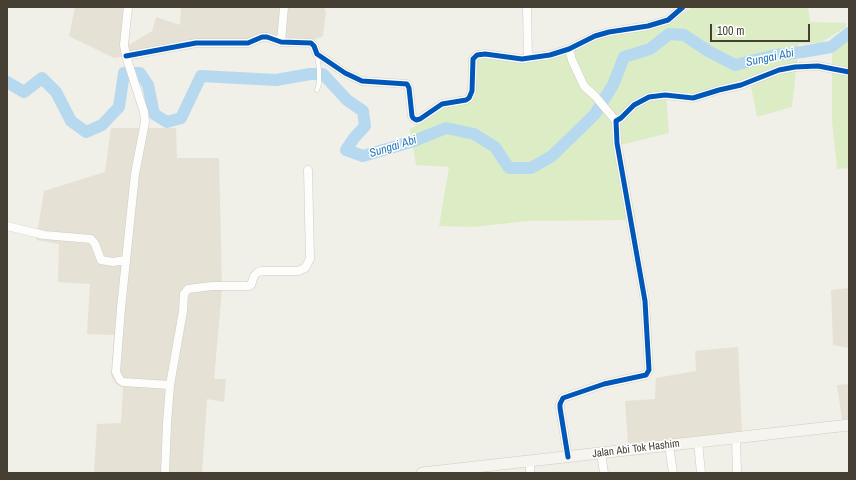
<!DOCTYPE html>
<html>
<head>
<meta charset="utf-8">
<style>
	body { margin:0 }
	#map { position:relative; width:856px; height:480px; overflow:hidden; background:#f0efe8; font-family:"Archivo Narrow",sans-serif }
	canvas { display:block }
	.frame { position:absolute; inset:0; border:8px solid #464034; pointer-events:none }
	.scale { position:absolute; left:710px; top:24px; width:100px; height:18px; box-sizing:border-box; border:2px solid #464034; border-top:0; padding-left:5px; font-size:12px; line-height:14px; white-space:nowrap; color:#464034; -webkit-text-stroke:3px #fff; paint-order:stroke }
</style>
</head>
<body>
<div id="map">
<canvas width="856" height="480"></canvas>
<div class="frame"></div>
<div class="scale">100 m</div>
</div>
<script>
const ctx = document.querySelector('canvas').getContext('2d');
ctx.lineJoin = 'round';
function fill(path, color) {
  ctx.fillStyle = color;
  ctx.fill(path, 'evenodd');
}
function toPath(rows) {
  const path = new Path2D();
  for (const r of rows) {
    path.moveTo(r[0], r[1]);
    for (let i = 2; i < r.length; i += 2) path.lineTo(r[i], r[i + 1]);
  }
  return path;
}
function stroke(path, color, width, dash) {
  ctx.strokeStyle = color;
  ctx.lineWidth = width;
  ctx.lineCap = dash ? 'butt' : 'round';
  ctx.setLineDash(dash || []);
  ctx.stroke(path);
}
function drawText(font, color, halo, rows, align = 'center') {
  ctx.font = font + ' "Archivo Narrow",sans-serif';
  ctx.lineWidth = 3;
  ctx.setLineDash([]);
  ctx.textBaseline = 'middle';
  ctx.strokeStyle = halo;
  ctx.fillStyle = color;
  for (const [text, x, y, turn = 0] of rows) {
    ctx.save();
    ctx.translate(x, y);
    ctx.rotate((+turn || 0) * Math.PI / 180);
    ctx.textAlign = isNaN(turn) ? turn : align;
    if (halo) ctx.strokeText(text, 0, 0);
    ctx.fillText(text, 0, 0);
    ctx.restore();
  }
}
fill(toPath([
	[75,7,129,7,128,20,129,45,152,31,156,17,180,25,181,7,324,7,326,12,323,36,311,41,259,40,238,47,182,46,114,58,69,36],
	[111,128,176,128,177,158,219,158,222,289,214,379,226,379,224,402,207,399,202,473,94,473,97,424,121,423,123,388,116,384,111,376,114,335,87,334,90,284,58,282,59,244,36,240,44,191,105,172],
	[849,288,849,348,833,345,831,290],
	[738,347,742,433,628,443,625,401,655,399,656,378,696,371,695,351],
	[849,384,849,419,842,419,837,385]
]), '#e5e1d5');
fill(toPath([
	[692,7,808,7,810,22,846,23,846,27,821,43,799,44,792,107,757,117,750,81,690,98,666,95,669,133,621,145,636,220,528,221,473,227,439,226,449,167,416,165,410,129,425,121,447,106,472,100,473,61,484,56,525,62,612,31,673,22],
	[849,38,849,168,837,169,832,121,832,54]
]), '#dcedc6');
stroke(toPath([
	[7,82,24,92,42,78,56,92,71,121,86,132,102,125,119,107,124,73,140,73,148,85,154,114,167,122,181,118,201,76,276,80,310,74,323,74,347,100,363,111,365,126,354,138,346,150,363,156,414,141,446,128,474,134,495,147,509,168,531,168,552,156,595,114,613,85,624,57,650,49,669,34,684,35,708,51,735,65,775,55,802,52,831,47,849,33]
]), '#b6d9f0', 12);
const lane = toPath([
	[317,90,319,84,319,70,317,55]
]);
const street = toPath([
	[128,7,124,45,126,56,144,112,145,122,135,174,121,308,116,372,120,380,123,382,170,385,167,424,165,473],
	[527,7,528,58],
	[281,42,284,7],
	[569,49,572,60,584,86,595,96,616,121],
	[126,56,196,43,248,43,262,37,267,37,281,42,311,43,314,46,317,54,345,73,362,81,407,84,409,88,412,116,413,118,416,120,420,119,442,104,466,100,469,98,472,91,473,59,477,55,485,54,522,59,550,55,569,49,595,36,609,32,648,26,668,20,683,7],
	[7,226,44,235,91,239,95,244,101,260,113,262,126,260],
	[170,385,183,311,184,294,188,289,212,286,249,286,251,285,254,276,258,272,262,271,298,271,305,268,310,259,308,170],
	[736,438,737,473],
	[698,442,701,473],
	[669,445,673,473],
	[601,453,604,473],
	[568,457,560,408,560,404,563,398,604,384,646,375,649,370,645,301,617,143,616,121,621,118,634,105,649,97,665,95,693,98,719,90,741,85,779,70,795,67,818,66,849,72],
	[530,461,530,473]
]);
const secondary = toPath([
	[422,473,849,425]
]);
stroke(lane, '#ceccc6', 5);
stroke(street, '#ceccc6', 9);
stroke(secondary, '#d0ccbf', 12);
stroke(lane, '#fdfdfc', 4);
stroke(street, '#fdfdfc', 8);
stroke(secondary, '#f6f4ee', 11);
stroke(toPath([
	[126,56,196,43,248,43,262,37,267,37,281,42,311,43,314,46,317,54,345,73,362,81,407,84,409,88,412,116,413,118,416,120,420,119,442,104,466,100,469,98,472,91,473,59,477,55,485,54,522,59,550,55,569,49,595,36,609,32,648,26,668,20,683,7],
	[568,457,560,408,560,404,563,398,604,384,646,375,649,370,645,301,617,143,616,121,621,118,634,105,649,97,665,95,693,98,719,90,741,85,779,70,795,67,818,66,849,72]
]), '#0057b8', 5);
drawText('11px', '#464034', '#fff', [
	["Jalan Abi Tok Hashim",636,449,-7]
]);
drawText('italic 12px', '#2778b8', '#fff', [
	["Sungai Abi",770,58,-12],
	["Sungai Abi",393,147,-17]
]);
</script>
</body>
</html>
